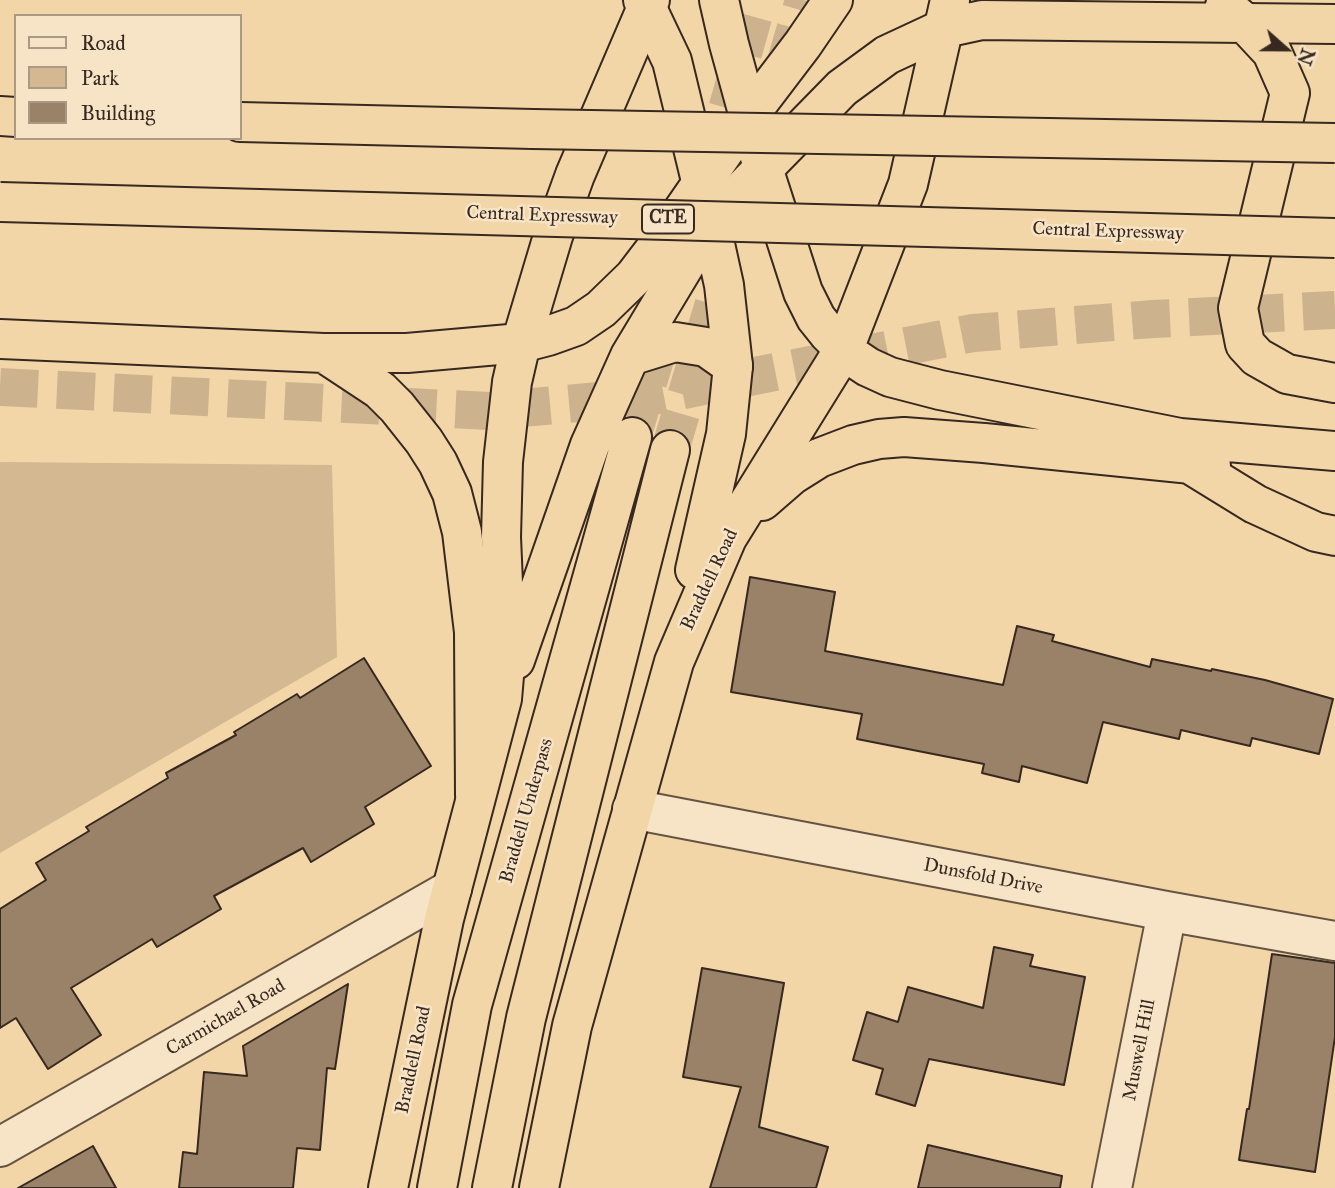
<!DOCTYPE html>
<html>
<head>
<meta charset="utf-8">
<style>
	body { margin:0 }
	#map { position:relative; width:1335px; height:1188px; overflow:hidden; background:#f3d6a8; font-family:"IM FELL Great Primer",serif }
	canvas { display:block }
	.legend { position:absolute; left:14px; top:14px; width:228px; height:126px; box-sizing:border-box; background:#f7e4c6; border:2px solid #aa9984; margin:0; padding:9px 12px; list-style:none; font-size:21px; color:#372820 }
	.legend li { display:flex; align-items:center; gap:14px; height:35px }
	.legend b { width:35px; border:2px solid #aa9984 }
	.north { position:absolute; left:1251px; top:14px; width:70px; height:70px; -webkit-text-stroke:5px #f7e4c6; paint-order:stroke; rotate:111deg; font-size:19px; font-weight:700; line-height:28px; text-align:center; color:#372820 }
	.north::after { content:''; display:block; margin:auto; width:24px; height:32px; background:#372820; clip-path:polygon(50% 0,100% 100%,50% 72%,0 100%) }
</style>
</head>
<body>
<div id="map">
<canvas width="1335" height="1188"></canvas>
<ul class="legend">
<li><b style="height:9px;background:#f7e4c6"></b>Road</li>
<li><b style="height:19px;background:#d3b891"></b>Park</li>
<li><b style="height:19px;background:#998267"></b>Building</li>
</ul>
<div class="north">N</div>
</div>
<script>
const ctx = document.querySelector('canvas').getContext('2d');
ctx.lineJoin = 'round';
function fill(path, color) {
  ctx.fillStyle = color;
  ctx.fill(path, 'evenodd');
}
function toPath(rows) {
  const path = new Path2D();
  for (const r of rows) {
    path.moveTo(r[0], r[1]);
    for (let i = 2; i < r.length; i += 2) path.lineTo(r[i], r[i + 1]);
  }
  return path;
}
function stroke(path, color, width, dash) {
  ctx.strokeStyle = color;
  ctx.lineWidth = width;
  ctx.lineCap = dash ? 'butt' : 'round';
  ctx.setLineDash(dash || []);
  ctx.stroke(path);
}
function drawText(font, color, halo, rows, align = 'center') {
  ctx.font = font + ' "IM FELL Great Primer",serif';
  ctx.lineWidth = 5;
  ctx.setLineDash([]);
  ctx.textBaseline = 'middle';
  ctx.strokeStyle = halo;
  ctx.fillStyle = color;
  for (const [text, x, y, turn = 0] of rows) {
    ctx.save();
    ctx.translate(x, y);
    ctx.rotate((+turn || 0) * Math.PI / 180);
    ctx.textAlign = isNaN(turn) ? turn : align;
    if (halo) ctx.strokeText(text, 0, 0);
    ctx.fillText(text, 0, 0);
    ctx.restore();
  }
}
fill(toPath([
	[0,462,332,465,337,657,0,853]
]), '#d3b891');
const building = toPath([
	[750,577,835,592,825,651,1003,685,1017,626,1054,635,1052,641,1150,667,1152,659,1211,671,1212,669,1265,680,1333,699,1319,754,1252,738,1250,746,1181,730,1179,739,1103,722,1087,783,1022,766,1019,782,982,773,984,764,857,739,862,714,731,692,750,577],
	[364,658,431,766,365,807,374,824,311,862,303,848,214,896,221,909,157,947,152,939,71,988,101,1035,48,1069,16,1018,0,1028,0,909,46,880,36,863,89,831,86,827,168,778,166,773,236,735,234,732,297,694,300,698,364,658],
	[994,947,1033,955,1030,966,1085,977,1064,1085,929,1059,915,1106,876,1094,883,1069,853,1060,867,1012,898,1022,908,987,983,1008,994,947],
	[1272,954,1335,963,1335,1037,1315,1172,1239,1160,1247,1109,1249,1109,1272,954],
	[702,968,784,983,759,1127,828,1147,816,1188,710,1188,741,1087,683,1077,702,968],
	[348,984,335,1069,327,1068,320,1150,297,1148,293,1188,179,1188,183,1152,197,1154,204,1072,247,1076,243,1046,348,984],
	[928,1145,1062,1176,1060,1188,918,1188,928,1145],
	[93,1146,116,1188,18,1188,93,1146]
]);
fill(building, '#998267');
stroke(building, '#372820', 2);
stroke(toPath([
	[785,65,804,0],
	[712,163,758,0],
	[632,437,667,318],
	[670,450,724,270]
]), '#cdb38d', 38, [38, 19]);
stroke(toPath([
	[0,387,490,411,653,396,973,333,1153,319,1335,310]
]), '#cdb38d', 38, [38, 19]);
const minor = toPath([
	[632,809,1166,911,1335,941],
	[0,1147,452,889],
	[1112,1188,1164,927,1166,911]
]);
const trunk = toPath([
	[719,0,729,44,763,168,803,292,816,318,828,333,850,355,868,367,890,377,940,390,1180,438,1335,451],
	[1225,6,1245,23,1272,52,1290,93,1238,308,1245,344,1257,357,1287,374,1335,383],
	[630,356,675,342,706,347,733,366,726,434,695,570],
	[1190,464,1255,504,1316,532,1335,536],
	[762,501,792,475,819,458,853,445,879,439,904,437,984,443,1211,466],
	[515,660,590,445,630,356,710,223,842,88,887,55,945,28,982,20,1245,23],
	[388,1188,444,919,502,699,506,653,501,537,503,462,512,382,521,343,553,236,575,175,650,0],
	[437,1188,472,1005,632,437],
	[492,1188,526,1018,670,450],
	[539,1188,572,1026,674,662,727,538,844,349,908,184,950,0]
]);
const motorway = toPath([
	[643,0,672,61,702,185,724,285,733,366],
	[1245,23,1335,24],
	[0,116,16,117],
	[240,122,533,129],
	[0,339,324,353,407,353,521,343,548,336,576,326,601,309,634,277,666,235,749,115,803,44,833,0],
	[324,353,380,390,397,407,424,441,438,463,452,493,462,532,474,632,475,795]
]);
stroke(minor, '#665442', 42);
stroke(trunk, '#372820', 42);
stroke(motorway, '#372820', 42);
stroke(minor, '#f7e4c6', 38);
stroke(trunk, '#f3d6a8', 38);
stroke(motorway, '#f3d6a8', 38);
const motorwayBridge = toPath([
	[533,129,1335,143],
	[0,202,1335,238]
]);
stroke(motorwayBridge, '#372820', 42, []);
stroke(motorwayBridge, '#f3d6a8', 38);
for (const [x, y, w] of [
	[668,219,52]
]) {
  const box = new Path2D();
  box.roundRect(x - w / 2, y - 14.5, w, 29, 5);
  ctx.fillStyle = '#f7e4c6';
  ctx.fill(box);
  stroke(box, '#372820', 2);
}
drawText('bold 18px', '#372820', null, [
	["CTE",668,219]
]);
drawText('19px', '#372820', '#f7e4c6', [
	["Central Expressway",542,216,2],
	["Central Expressway",1108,232,2],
	["Braddell Road",710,580,-65],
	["Braddell Underpass",527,811,-74],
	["Dunsfold Drive",983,877,11],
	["Carmichael Road",226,1018,-30],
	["Muswell Hill",1140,1050,-79],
	["Braddell Road",414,1060,-78]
]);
</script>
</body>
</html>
